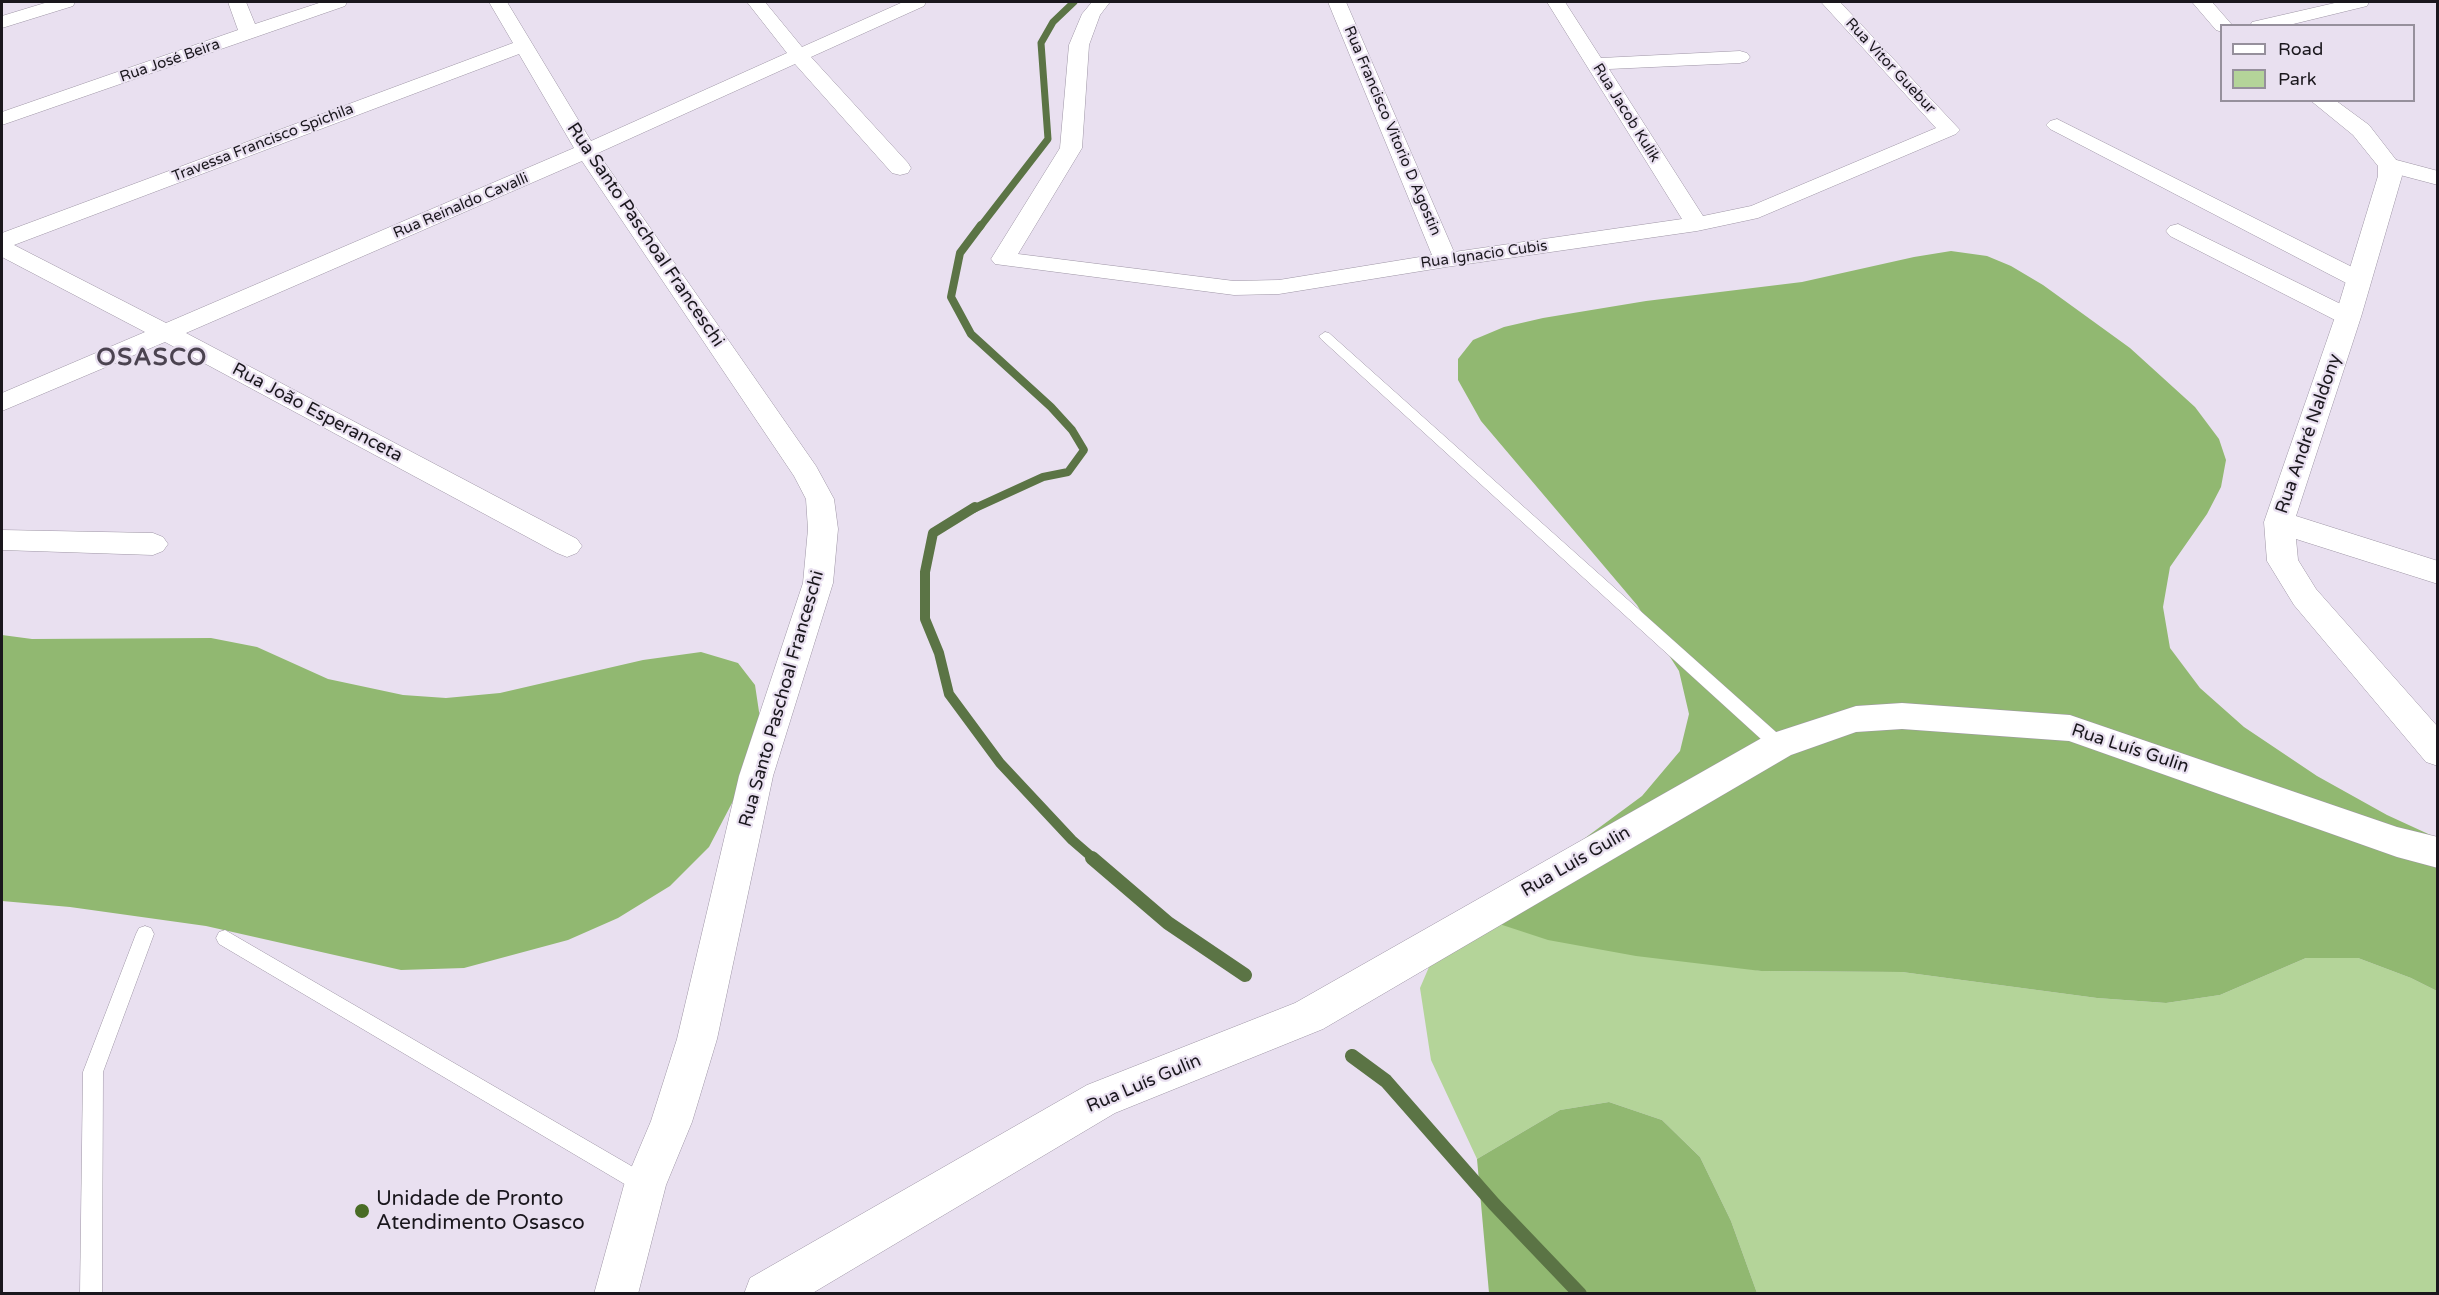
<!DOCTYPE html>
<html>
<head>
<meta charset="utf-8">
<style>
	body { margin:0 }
	#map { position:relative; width:2439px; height:1295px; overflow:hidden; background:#e9e0f0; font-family:"Varela Round",sans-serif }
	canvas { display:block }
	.frame { position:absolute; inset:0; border:3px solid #1a171d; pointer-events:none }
	.legend { position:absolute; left:2220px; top:24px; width:195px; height:78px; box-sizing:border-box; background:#e9e0f0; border:2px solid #96909c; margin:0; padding:8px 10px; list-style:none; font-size:18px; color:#1a171d }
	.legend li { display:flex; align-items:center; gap:12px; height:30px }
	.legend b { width:30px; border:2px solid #96909c }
</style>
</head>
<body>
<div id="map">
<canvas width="2439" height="1295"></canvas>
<div class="frame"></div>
<ul class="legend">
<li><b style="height:8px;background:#fff"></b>Road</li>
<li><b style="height:16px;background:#b4d499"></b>Park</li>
</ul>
</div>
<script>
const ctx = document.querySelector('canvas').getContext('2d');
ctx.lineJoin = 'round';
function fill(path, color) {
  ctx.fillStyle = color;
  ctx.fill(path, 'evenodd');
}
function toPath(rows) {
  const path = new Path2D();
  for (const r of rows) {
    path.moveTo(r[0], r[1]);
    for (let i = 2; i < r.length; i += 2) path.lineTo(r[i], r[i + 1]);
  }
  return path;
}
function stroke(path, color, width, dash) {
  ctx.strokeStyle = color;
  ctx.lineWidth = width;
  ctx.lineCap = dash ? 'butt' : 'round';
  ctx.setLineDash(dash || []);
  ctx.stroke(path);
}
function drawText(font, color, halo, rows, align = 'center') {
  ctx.font = font + ' "Varela Round",sans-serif';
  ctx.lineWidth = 4.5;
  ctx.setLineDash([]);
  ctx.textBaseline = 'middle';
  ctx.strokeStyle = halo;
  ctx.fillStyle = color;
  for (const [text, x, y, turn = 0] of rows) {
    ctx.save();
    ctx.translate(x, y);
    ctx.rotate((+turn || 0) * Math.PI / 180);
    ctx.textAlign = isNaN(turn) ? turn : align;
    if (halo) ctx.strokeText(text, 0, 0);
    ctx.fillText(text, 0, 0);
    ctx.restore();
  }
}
fill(toPath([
	[1478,917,1761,971,1902,972,2097,998,2166,1003,2220,995,2306,958,2358,958,2411,978,2437,991,2437,1293,1757,1293,1731,1221,1700,1157,1662,1120,1609,1102,1560,1110,1477,1159,1431,1060,1420,988,1432,960]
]), '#b4d499');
fill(toPath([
	[1951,251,1987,256,2011,266,2043,285,2130,348,2195,407,2219,439,2226,460,2221,487,2207,514,2170,567,2163,607,2170,648,2200,688,2244,727,2317,776,2387,815,2437,838,2437,991,2411,978,2358,958,2306,958,2220,995,2166,1003,2097,998,1902,972,1761,971,1636,956,1548,940,1478,917,1642,796,1680,751,1689,714,1679,671,1637,605,1481,421,1458,380,1458,359,1473,340,1504,327,1543,318,1646,301,1802,282,1914,257],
	[2,635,32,639,211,638,257,647,328,679,403,695,446,698,500,693,643,660,701,652,738,663,755,685,761,725,755,759,709,847,670,886,618,918,568,940,464,968,401,970,206,926,70,907,2,901],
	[1609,1102,1662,1120,1700,1157,1731,1221,1757,1293,1489,1293,1477,1159,1560,1110]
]), '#91b871');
stroke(toPath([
	[980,227,1048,139,1041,43,1053,22,1074,2]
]), '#5b7445', 7);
stroke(toPath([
	[973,509,1043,477,1068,472,1084,450,1072,430,1051,407,971,334,951,297,960,253,981,225]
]), '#5b7445', 8);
stroke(toPath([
	[975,507,933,533,925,572,925,619,939,653,949,694,1000,763,1072,840,1094,859]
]), '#5b7445', 10);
stroke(toPath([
	[1092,858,1168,923,1245,975],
	[1352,1056,1386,1081,1494,1204,1580,1294]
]), '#5b7445', 14);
const lane = toPath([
	[1325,332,1329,333,1785,740,1787,745,1785,750,1779,751,1773,750,1321,339,1319,336,1325,332],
	[145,926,151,928,154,934,103,1072,102,1294,80,1294,83,1072,136,934,139,928,145,926],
	[225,930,652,1178,655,1185,652,1192,645,1195,638,1192,219,944,216,938,219,932,225,930]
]);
const street = toPath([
	[48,2,75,2,73,6,2,28,2,16,48,2],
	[228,2,246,2,255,24,322,2,347,2,345,6,2,125,2,112,238,30,228,2],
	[489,2,507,2,591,141,787,53,747,2,765,2,802,47,903,2,926,2,924,6,811,57,908,163,911,168,908,173,900,175,892,173,795,64,598,153,816,466,834,499,838,529,833,583,773,776,717,1039,692,1122,666,1185,638,1294,594,1294,624,1185,651,1121,677,1039,739,776,803,583,808,529,806,499,794,476,582,161,186,333,577,539,582,546,577,553,567,557,557,553,165,342,2,411,2,393,145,332,2,257,2,233,513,43,489,2],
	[519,54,574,148,166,323,14,245,519,54],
	[1092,2,1110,2,1100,15,1089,45,1082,148,1018,254,1234,281,1279,280,1432,255,1328,2,1346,2,1454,252,1682,219,1547,2,1565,2,1601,58,1740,51,1747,53,1750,57,1747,61,1740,63,1609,69,1703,216,1751,206,1936,128,1821,2,1840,2,1960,130,1956,134,1758,218,1697,231,1446,267,1279,294,1234,295,995,264,991,259,1060,148,1069,45,1082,14,1092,2],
	[2339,2,2369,2,2367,6,2285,26,2250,26,2252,22,2339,2],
	[2057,119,2368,275,2371,280,2368,285,2359,287,2350,285,2050,129,2046,125,2050,121,2057,119],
	[2389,158,2438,171,2438,185,2381,170,2378,165,2381,160,2389,158],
	[2178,224,2357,312,2360,317,2357,322,2348,325,2339,322,2170,236,2166,231,2170,226,2178,224],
	[2,530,153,533,163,537,168,544,163,551,153,555,2,550,2,530],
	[1902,703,2070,715,2397,827,2438,837,2438,868,2397,857,2069,741,1902,729,1856,732,1791,755,1323,1029,1115,1113,811,1294,744,1294,750,1278,1087,1085,1295,1003,1767,735,1856,706,1902,703]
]);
const secondary = toPath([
	[2192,2,2212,2,2233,26,2222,26,2222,32,2216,30,2192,2],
	[2310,100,2335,100,2369,125,2400,165,2402,176,2361,317,2296,516,2438,561,2438,584,2296,539,2298,560,2316,589,2438,727,2438,766,2426,762,2294,605,2267,561,2264,522,2335,317,2378,176,2378,166,2353,135,2310,100]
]);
stroke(lane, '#9e95a5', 1);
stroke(street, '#9e95a5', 1);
stroke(secondary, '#9e95a5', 1);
fill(lane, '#fff');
fill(street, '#fff');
fill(secondary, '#fff');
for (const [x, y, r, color] of [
	[362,1211,8,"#496c25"]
]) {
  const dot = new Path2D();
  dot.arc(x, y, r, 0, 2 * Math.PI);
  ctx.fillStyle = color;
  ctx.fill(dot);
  stroke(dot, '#e9e0f0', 2);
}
drawText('15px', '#1a171d', '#e9e0f0', [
	["Rua José Beira",170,61,-19],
	["Rua Vitor Guebur",1890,66,47],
	["Rua Jacob Kulik",1626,113,58],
	["Rua Francisco Vitorio D Agostin",1392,131,67],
	["Travessa Francisco Spichila",263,143,-21],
	["Rua Reinaldo Cavalli",461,206,-23],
	["Rua Ignacio Cubis",1484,255,-8]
]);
drawText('18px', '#1a171d', '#e9e0f0', [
	["Rua Santo Paschoal Franceschi",645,235,56],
	["Rua João Esperanceta",317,413,28],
	["Rua André Naldony",2309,434,-71],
	["Rua Santo Paschoal Franceschi",782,699,-74],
	["Rua Luís Gulin",2130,749,18],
	["Rua Luís Gulin",1576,862,-30],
	["Rua Luís Gulin",1144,1084,-23]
]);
drawText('21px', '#1a171d', '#e9e0f0', [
	["Unidade de Pronto",376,1199],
	["Atendimento Osasco",376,1223]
], 'left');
ctx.letterSpacing = '1.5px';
drawText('bold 24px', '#4b4350', '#e9e0f0', [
	["OSASCO",152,359]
]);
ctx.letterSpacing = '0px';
</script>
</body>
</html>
